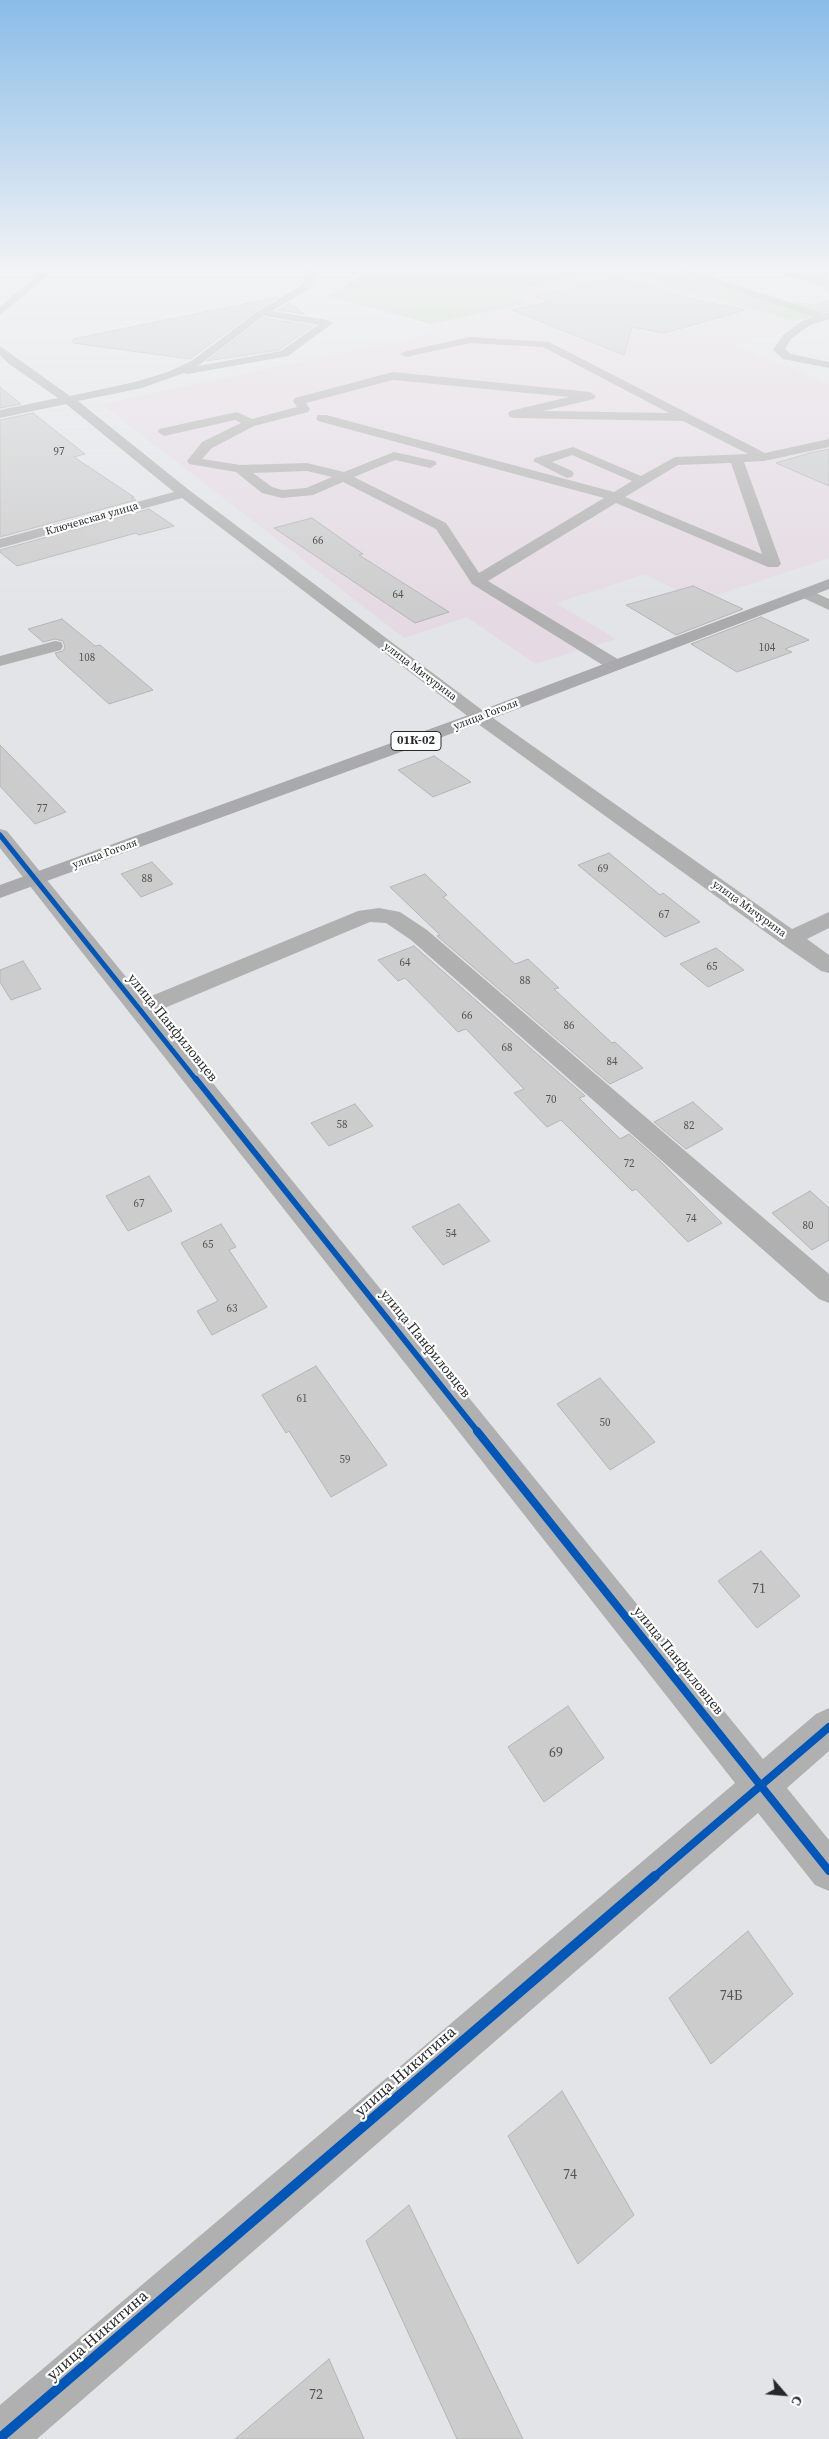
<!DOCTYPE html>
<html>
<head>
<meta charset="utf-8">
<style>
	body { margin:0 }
	#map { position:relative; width:829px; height:2439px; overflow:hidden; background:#e2e4e7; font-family:"Source Serif 4",serif }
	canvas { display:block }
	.north { position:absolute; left:759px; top:2369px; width:50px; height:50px; -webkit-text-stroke:4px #fff; paint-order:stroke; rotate:117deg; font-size:14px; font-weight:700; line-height:20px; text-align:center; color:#27282a }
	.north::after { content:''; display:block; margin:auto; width:18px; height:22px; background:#27282a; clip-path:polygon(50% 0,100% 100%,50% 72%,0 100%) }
</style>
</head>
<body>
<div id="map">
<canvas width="829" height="2439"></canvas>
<div class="north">С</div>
</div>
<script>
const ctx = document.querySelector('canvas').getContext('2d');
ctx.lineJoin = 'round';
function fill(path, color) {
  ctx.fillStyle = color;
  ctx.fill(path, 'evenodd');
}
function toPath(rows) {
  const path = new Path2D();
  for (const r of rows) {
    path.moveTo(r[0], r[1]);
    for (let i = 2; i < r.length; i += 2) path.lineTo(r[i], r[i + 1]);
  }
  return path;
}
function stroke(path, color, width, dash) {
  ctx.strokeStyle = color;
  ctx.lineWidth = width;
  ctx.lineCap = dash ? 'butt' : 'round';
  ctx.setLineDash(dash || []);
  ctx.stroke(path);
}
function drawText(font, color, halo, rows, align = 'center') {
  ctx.font = font + ' "Source Serif 4",serif';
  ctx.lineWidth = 4.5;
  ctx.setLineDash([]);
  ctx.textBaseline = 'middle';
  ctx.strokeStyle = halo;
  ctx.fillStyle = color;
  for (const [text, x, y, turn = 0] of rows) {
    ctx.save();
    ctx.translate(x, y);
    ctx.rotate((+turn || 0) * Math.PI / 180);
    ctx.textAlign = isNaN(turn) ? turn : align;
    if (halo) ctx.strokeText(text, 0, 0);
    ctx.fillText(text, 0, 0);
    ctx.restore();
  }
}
fill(toPath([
	[601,271,621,271,793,321,791,328,773,338,762,336,735,345,829,383,829,558,698,601,645,574,556,603,616,639,535,664,467,617,404,638,102,404,433,333,431,324,529,303,507,292]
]), '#e5dae3');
fill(toPath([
	[368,271,601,271,508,292,529,303,431,324,328,296],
	[621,271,693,271,790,302,815,304,829,300,829,314,793,321],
	[785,271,828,275,829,296,822,286,785,276,782,274]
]), '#bed7bb');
const building = toPath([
	[618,277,682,297,745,310,664,333,632,327,624,355,512,310,551,302,536,297,618,277],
	[278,297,257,310,190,359,73,343,73,339,278,297],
	[290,303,304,314,278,310,290,303],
	[264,318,313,326,279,350,207,361,264,318],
	[0,387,21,404,0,408,0,387],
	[33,413,85,454,74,457,134,497,131,498,136,500,0,537,0,420,33,413],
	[829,449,829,486,776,463,810,453,829,449],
	[149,509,174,526,139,535,136,533,17,566,0,552,0,550,149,509],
	[312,518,363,554,359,555,449,612,415,623,274,528,312,518],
	[693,586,743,609,676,635,626,605,693,586],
	[761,617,809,640,785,649,792,652,737,672,691,644,761,617],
	[62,619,95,646,100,645,153,690,109,704,58,658,55,653,63,651,65,647,63,641,55,639,43,642,28,629,62,619],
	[0,745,66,812,35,824,0,786,0,745],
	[434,756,471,782,433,797,398,770,434,756],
	[609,853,660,895,663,893,700,922,665,937,578,865,609,853],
	[152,862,173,884,141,897,121,874,152,862],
	[425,874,447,895,443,897,515,964,528,959,559,988,554,989,612,1043,615,1042,643,1068,610,1084,437,936,440,935,390,887,425,874],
	[414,946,585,1096,579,1098,620,1139,629,1134,661,1162,722,1223,688,1242,636,1189,632,1191,561,1120,547,1127,514,1093,524,1089,466,1029,458,1032,405,978,398,981,378,960,414,946],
	[716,948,744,970,708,987,680,964,716,948],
	[23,961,41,989,11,1000,0,982,0,970,23,961],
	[693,1102,723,1129,686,1149,654,1122,693,1102],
	[355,1104,373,1126,329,1146,311,1123,355,1104],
	[149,1176,172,1211,128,1231,106,1196,149,1176],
	[810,1191,829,1208,829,1240,812,1250,772,1213,810,1191],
	[459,1204,490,1241,443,1265,412,1227,459,1204],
	[221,1224,236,1247,229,1250,267,1307,212,1335,197,1311,218,1301,181,1243,221,1224],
	[316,1366,387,1465,331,1497,289,1431,286,1433,262,1395,316,1366],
	[600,1378,655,1442,610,1470,557,1404,600,1378],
	[761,1551,800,1596,757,1628,718,1581,761,1551],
	[568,1706,604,1758,544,1802,508,1747,568,1706],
	[748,1931,793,1994,711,2064,669,1998,748,1931],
	[562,2091,634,2215,578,2264,508,2136,562,2091],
	[409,2205,523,2439,457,2439,366,2241,409,2205],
	[329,2359,364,2439,235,2439,329,2359]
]);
fill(building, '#cccccd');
stroke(building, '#b5b4b6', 1);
fill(toPath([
	[42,271,53,271,0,315,0,307,42,271],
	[303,271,313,271,316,276,310,289,272,311,328,320,333,323,288,356,188,374,184,373,142,388,78,401,189,490,486,713,792,929,829,912,829,928,807,939,829,955,829,973,821,971,782,944,474,721,182,498,0,548,0,539,174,492,66,404,0,418,0,410,58,398,9,364,0,355,0,346,70,396,135,382,168,372,193,360,258,311,302,285,306,276,303,271],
	[264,316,318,325,281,351,198,366,264,316],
	[677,271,691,271,825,314,829,313,829,319,810,325,791,339,785,349,791,354,829,362,829,368,783,359,773,350,783,335,802,321,814,317,677,271],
	[470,337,549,342,765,453,829,439,829,447,764,461,744,462,781,564,778,567,768,567,616,503,488,581,621,661,624,665,621,669,615,670,609,669,472,584,436,529,343,482,313,495,282,498,262,493,236,472,189,464,187,461,202,442,241,423,235,420,164,436,158,432,159,429,237,412,252,419,297,407,293,401,295,398,393,372,590,392,596,396,594,399,543,411,669,413,543,347,470,343,406,357,400,354,406,351,470,337],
	[393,380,569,397,510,411,508,414,510,417,514,418,683,421,748,454,675,457,641,476,573,447,535,458,533,461,567,478,572,477,574,474,572,471,552,462,572,455,632,481,614,492,326,415,318,415,316,418,318,421,604,498,479,573,446,523,354,477,395,460,430,468,437,464,435,461,394,452,344,472,307,463,240,465,202,459,212,448,254,426,308,412,310,409,306,403,393,380],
	[731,463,762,554,625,497,678,465,731,463],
	[307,471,332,477,306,488,282,490,272,487,253,473,307,471],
	[805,588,829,599,829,610,799,596,797,593,805,588],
	[55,641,61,642,63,646,61,650,0,666,0,656,55,641],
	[0,829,7,831,144,999,358,911,379,908,400,912,427,930,829,1274,829,1303,819,1299,411,940,386,923,370,922,155,1012,763,1759,816,1714,829,1708,829,1751,787,1788,829,1840,829,1891,815,1885,758,1813,37,2439,0,2439,0,2405,735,1783,0,848,0,829]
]), '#b1b0b1');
fill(toPath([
	[829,579,829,589,486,721,0,898,0,885,474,713,829,579]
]), '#aaa9ab');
stroke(toPath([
	[0,835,197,1081]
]), '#0057b8', 5);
stroke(toPath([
	[196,1079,478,1432]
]), '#0057b8', 6);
stroke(toPath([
	[477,1431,829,1871],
	[654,1877,829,1727]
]), '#0057b8', 8);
stroke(toPath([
	[0,2438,655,1876]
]), '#0057b8', 10);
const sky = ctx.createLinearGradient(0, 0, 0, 612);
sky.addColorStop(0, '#89bce8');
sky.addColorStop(0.44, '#f2f3f4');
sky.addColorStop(1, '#f2f3f400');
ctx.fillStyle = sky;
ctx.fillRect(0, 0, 829, 612);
drawText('11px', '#535455', null, [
	["97",59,452],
	["66",318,541],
	["64",398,595],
	["104",767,648],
	["108",87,658],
	["77",42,809],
	["69",603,869],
	["88",147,879],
	["67",664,915],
	["64",405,963],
	["65",712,967],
	["88",525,981],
	["66",467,1016],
	["86",569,1026],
	["68",507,1048],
	["84",612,1062],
	["70",551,1100],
	["58",342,1125],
	["82",689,1126],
	["72",629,1164],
	["67",139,1204],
	["74",691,1219],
	["80",808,1226],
	["54",451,1234],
	["65",208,1245],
	["63",232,1309],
	["61",302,1399],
	["50",605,1423],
	["59",345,1460]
]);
drawText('11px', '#27282a', '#fff', [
	["Ключевская улица",92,519,-16],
	["улица Мичурина",420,672,37],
	["улица Гоголя",486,715,-21],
	["улица Гоголя",105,854,-20],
	["улица Мичурина",749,909,36]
]);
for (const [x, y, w] of [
	[416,741,50]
]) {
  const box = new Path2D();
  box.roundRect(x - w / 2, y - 9.5, w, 19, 4);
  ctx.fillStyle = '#fff';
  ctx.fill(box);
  stroke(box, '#27282a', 1);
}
drawText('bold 12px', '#27282a', null, [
	["01К-02",416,741]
]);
drawText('14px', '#27282a', '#fff', [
	["улица Панфиловцев",172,1028,51],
	["улица Панфиловцев",425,1344,51],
	["улица Панфиловцев",678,1661,51]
]);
drawText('14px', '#535455', null, [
	["71",759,1589],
	["69",556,1753],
	["74Б",731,1996],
	["74",570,2175],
	["72",316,2395]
]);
drawText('16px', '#27282a', '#fff', [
	["улица Никитина",406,2072,-41],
	["улица Никитина",98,2336,-41]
]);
</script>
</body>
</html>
